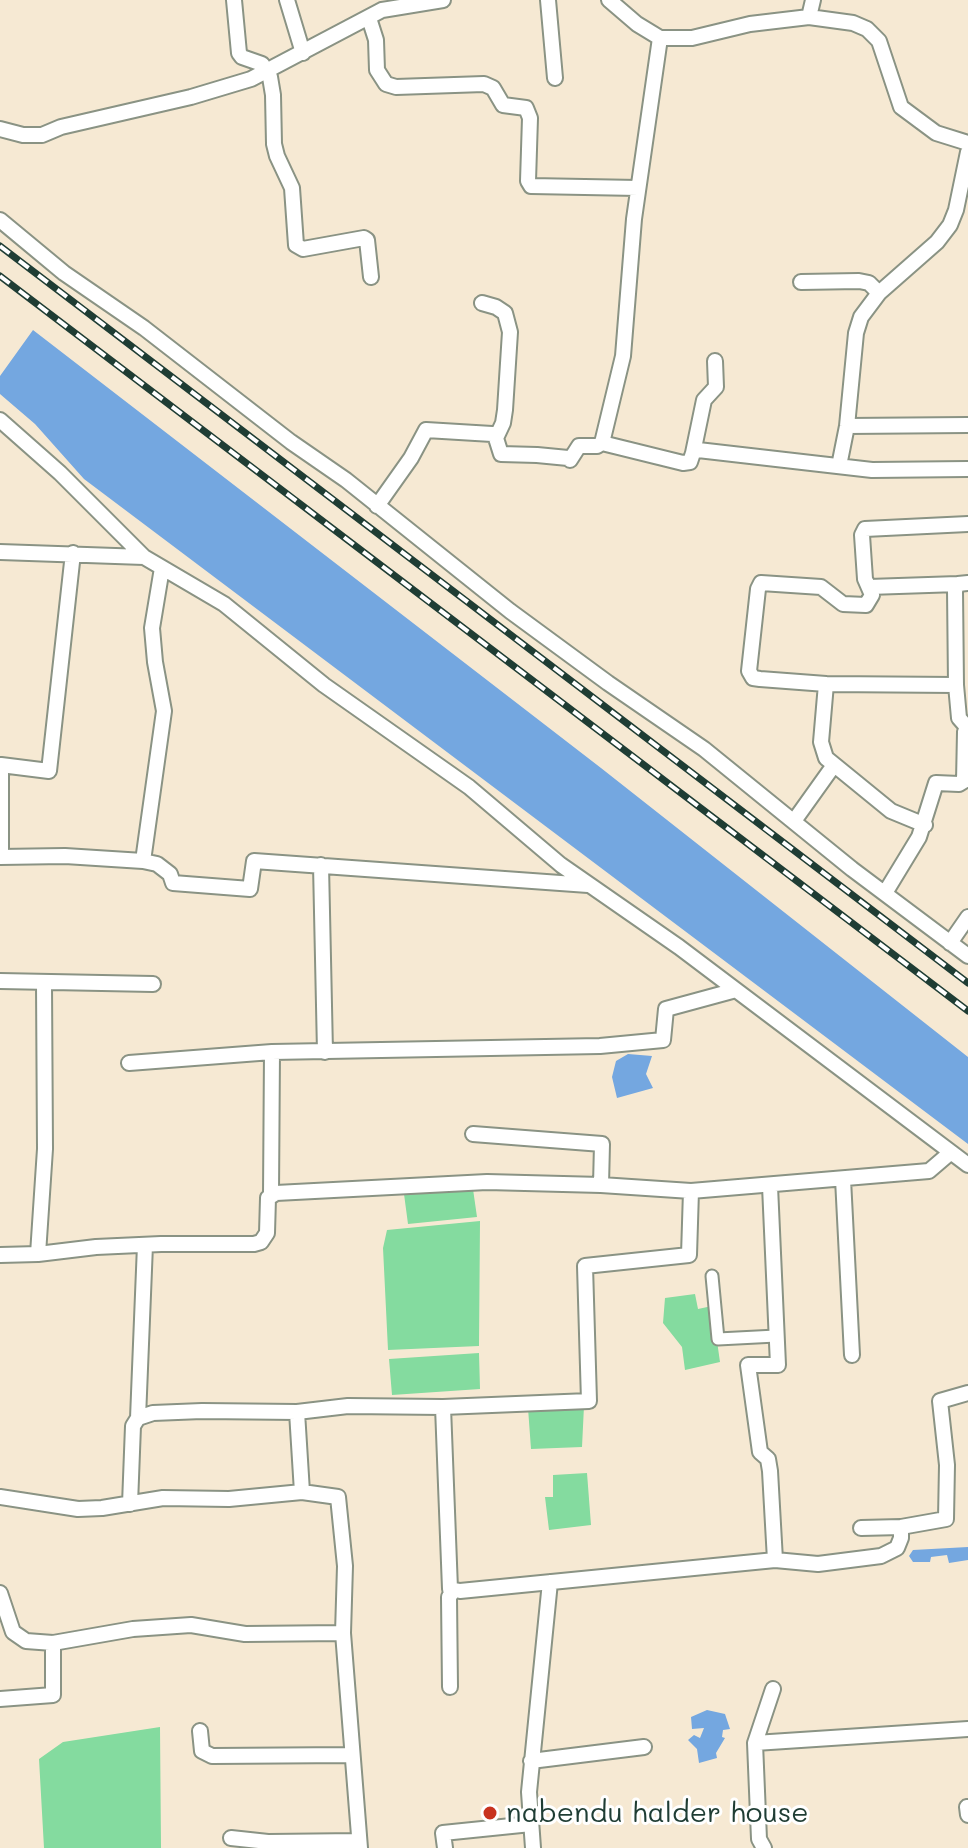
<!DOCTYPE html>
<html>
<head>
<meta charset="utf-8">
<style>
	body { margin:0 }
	canvas { display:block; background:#f6e9d3 }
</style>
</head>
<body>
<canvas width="968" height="1848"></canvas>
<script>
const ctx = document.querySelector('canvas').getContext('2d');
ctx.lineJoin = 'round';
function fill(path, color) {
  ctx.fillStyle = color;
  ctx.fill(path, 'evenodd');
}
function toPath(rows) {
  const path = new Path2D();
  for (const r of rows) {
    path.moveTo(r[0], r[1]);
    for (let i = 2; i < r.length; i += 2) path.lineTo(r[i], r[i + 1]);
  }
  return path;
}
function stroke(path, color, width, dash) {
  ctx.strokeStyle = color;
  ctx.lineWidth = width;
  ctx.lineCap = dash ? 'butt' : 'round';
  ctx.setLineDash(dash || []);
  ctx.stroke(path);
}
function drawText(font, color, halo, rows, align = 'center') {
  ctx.font = font + ' Mali,sans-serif';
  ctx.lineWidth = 6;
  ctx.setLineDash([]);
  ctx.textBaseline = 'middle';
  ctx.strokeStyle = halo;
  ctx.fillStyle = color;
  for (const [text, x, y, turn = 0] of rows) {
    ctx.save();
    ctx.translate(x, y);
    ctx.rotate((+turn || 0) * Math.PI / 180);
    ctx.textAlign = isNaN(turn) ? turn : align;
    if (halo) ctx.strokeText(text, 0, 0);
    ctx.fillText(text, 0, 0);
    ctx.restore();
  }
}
fill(toPath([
	[473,1189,477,1217,408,1224,404,1194],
	[480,1221,479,1346,388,1350,383,1248,387,1230],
	[695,1294,698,1309,712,1306,720,1362,685,1370,682,1347,663,1323,665,1298],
	[479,1353,480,1389,392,1395,389,1359],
	[584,1406,582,1447,531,1449,528,1408],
	[587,1473,591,1525,549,1530,545,1497,553,1497,553,1475],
	[160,1727,161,1848,44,1848,39,1759,63,1742]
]), '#84db9f');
fill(toPath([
	[33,330,601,768,968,1057,968,1144,84,479,35,424,0,394,0,376],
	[628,1054,652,1056,646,1074,653,1088,617,1098,612,1077,616,1061],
	[968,1547,968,1560,949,1563,947,1555,931,1557,930,1562,913,1562,909,1556,913,1550],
	[707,1710,725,1714,730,1729,723,1730,722,1737,725,1738,716,1753,717,1758,699,1763,697,1749,688,1740,694,1735,700,1738,704,1728,692,1729,691,1717]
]), '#74a7e0');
const pedestrian = toPath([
	[712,1276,718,1339,776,1336]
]);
const minor = toPath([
	[234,0,239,53,242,57,262,64,270,77,273,95,274,144,277,156,292,188,296,245,303,249,364,238,367,240,371,277],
	[287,0,303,53],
	[548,0,555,78],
	[609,0,637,24,660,38],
	[809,17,813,0],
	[369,18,376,40,377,70,386,84,396,87,484,84,493,88,503,105,526,108,530,118,528,181,531,186,638,188],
	[0,129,23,135,42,135,61,127,191,97,251,79,382,10,443,0],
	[0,220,64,273,144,328,291,442,346,480,510,611,608,683,704,749,852,869,968,956],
	[801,282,859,281,869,283,879,293],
	[482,303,496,307,505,313,510,332,505,410,503,423,496,438],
	[0,420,60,473,144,557],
	[847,426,968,425],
	[602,443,683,463,690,462,693,453,698,450,872,470,968,469],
	[693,453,704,400,716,387,715,361],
	[839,466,847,426,856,333,861,317,879,293,937,242,950,225,956,210,968,152],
	[377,506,411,458,426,430,492,434,495,435,501,454,537,455,568,458,570,460,579,446,597,446,602,443,623,356,634,219,660,38,692,38,750,24,809,17,853,23,867,29,879,41,901,107,936,133,968,143],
	[0,552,144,557,224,604,324,685,469,787,561,865,679,947,968,1165],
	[162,568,152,628,155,662,164,711,143,861,157,864,170,874,173,883,250,889,254,861,588,885],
	[869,587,958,584],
	[826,684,821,742,826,758,891,811,925,825],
	[956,685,826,684,760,679,753,678,749,671,758,589,761,583,821,587,843,604,866,605,872,595,865,579,862,535,865,529,968,524],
	[966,726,959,718,956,685,955,590,958,584,968,583],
	[794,821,834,765],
	[0,857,65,856,143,861],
	[1,857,1,765,49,771,73,553],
	[321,865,325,1052],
	[885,893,919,837,936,783,959,784,964,781,965,732,968,725],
	[950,943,968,917],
	[0,981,153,984],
	[129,1063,272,1052,600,1046,663,1040,666,1009,736,990],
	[473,1134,602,1144,601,1185],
	[843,1179,852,1355],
	[770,1186,778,1365,748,1365,760,1452,768,1459,770,1471,775,1560],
	[691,1191,689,1255,585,1266,589,1401,443,1407,450,1589,460,1591,775,1560,818,1564,881,1556,897,1548,901,1538,901,1527],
	[271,1194,272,1052],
	[38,1254,45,1149,44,984],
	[0,1255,38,1254,96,1247,161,1244,254,1244,261,1242,267,1233,268,1198,276,1193,487,1182,601,1185,691,1191,929,1171,950,1153],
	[138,1418,145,1245],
	[0,1497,78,1509,102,1508,163,1498,229,1499,302,1492],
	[130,1504,133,1426,138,1418,153,1413,202,1411,297,1412],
	[861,1528,901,1527,946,1519,947,1465,940,1401,968,1393],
	[0,1593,13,1632,26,1641,53,1643,133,1629,191,1625,245,1634,343,1633],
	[450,1687,449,1597,453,1591],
	[0,1699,53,1695,53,1643],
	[200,1731,202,1751,212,1756,351,1755],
	[755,1743,773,1689],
	[531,1761,644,1747],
	[967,1807,968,1815],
	[231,1838,268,1842,359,1841],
	[360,1848,343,1633,345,1566,338,1497,302,1492,297,1412,348,1406,443,1407],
	[445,1848,443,1833,531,1824],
	[533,1848,529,1792,550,1582],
	[764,1848,759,1839,755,1743,968,1729]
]);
stroke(pedestrian, '#8a9384', 15);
stroke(minor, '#8a9384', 18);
stroke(pedestrian, '#fff', 11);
stroke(minor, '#fff', 14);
const rail = toPath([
	[0,246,968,983],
	[0,276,968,1011]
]);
stroke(rail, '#1f3d34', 7);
stroke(rail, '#fff', 4, [12]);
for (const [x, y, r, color] of [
	[490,1813,8,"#c8321e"]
]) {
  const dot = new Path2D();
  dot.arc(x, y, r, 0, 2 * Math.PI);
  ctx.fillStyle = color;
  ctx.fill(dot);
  stroke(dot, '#fff', 3);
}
drawText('28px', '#1f3d34', '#fff', [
	["nabendu halder house",506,1813]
], 'left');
</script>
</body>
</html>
